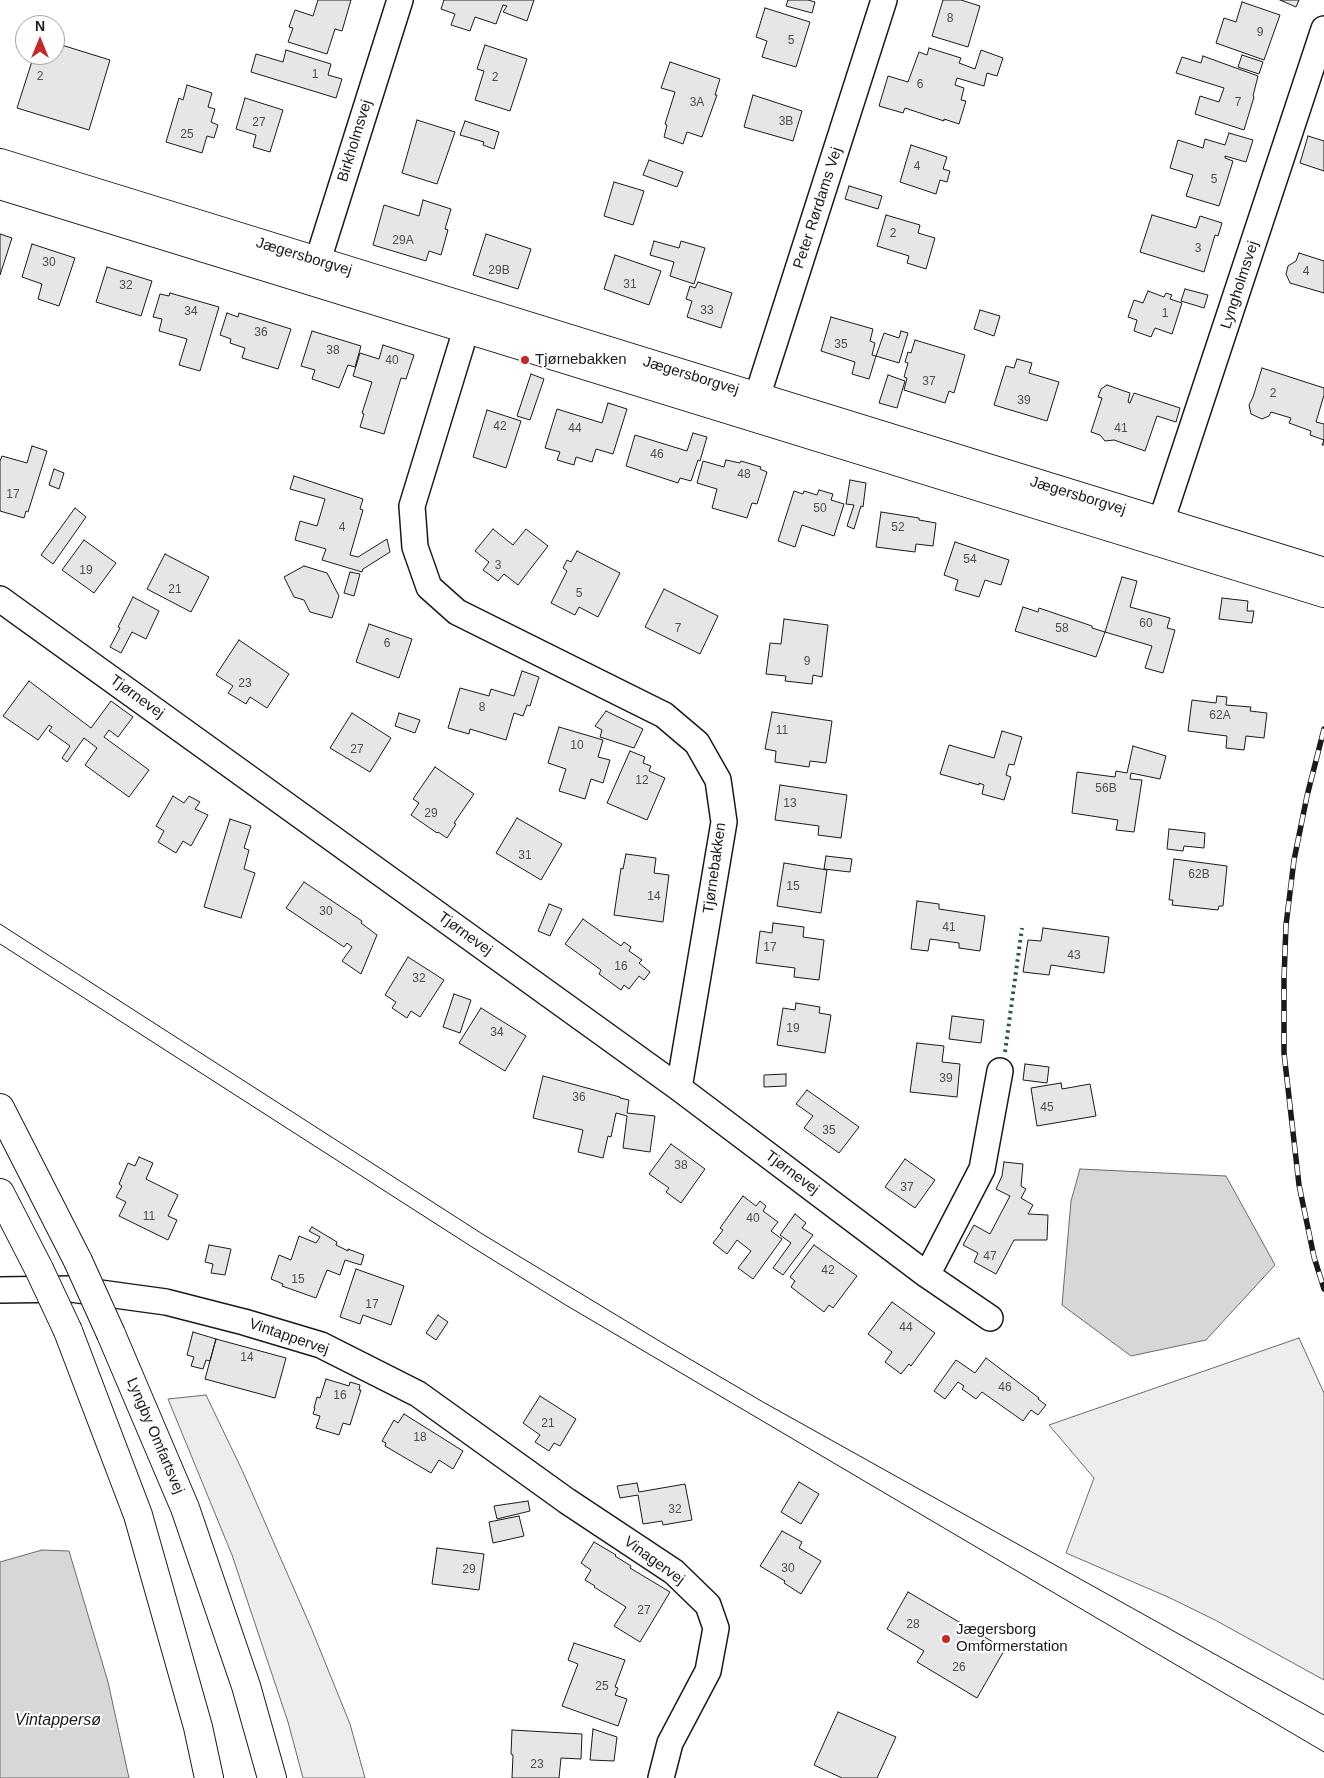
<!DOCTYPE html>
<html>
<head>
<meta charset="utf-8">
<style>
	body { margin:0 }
	#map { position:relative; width:1324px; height:1778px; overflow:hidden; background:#fff; font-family:Helvetica,sans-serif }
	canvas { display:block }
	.north { position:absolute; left:15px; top:15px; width:50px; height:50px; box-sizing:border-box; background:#fff; border:1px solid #a3a3a3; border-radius:50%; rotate:0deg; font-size:14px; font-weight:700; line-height:20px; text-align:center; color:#1a1a1a }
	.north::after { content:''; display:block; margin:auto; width:18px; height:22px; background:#c62828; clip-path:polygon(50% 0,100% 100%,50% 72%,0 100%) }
</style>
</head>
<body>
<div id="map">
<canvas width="1324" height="1778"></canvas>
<div class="north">N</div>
</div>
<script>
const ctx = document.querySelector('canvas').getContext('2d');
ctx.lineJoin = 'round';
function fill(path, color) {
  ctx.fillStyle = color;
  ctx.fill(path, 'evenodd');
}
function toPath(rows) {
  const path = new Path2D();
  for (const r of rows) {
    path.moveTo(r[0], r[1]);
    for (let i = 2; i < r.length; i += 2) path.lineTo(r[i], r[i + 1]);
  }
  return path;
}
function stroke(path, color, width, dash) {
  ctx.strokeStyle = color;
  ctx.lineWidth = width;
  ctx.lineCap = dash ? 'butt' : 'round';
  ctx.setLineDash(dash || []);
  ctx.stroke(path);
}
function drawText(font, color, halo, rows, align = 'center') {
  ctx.font = font + ' Helvetica,sans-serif';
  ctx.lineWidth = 4;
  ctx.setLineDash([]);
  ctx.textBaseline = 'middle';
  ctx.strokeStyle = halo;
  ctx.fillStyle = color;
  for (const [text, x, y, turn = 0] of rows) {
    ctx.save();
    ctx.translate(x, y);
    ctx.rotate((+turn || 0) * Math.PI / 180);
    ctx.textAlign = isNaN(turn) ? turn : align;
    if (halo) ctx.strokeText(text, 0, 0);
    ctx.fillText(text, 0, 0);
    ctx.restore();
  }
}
const built = toPath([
	[1299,1338,1324,1393,1324,1680,1215,1620,1168,1597,1066,1553,1094,1478,1049,1425,1299,1338],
	[206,1395,242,1470,312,1630,350,1724,365,1778,303,1778,288,1722,232,1555,168,1399,206,1395]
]);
fill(built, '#ededed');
stroke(built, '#6a6a6a', 1);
const water = toPath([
	[1080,1169,1226,1176,1275,1265,1206,1340,1131,1356,1062,1305,1071,1201,1080,1169],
	[42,1550,69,1551,108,1682,129,1778,0,1778,0,1562,42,1550]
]);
fill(water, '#d7d7d7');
stroke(water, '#6a6a6a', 1);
const building = toPath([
	[318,0,351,0,342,31,335,29,327,54,288,42,293,28,289,27,295,10,313,16,318,0],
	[444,0,534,0,527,21,503,12,507,6,503,5,496,24,475,17,470,31,451,25,455,14,441,9,444,0],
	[788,0,808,0,815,2,812,13,786,6,788,0],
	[943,0,961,0,980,6,968,47,932,36,943,0],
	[1280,0,1299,0,1296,7,1280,0],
	[1242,2,1280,15,1264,60,1216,43,1224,18,1236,22,1242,2],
	[765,8,810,22,796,67,762,57,767,41,756,37,765,8],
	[55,43,110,60,89,130,17,108,34,55,55,55,55,43],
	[485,45,527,59,510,111,475,100,484,71,477,69,485,45],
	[929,48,961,58,959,63,975,69,981,50,1003,58,997,76,987,73,984,86,957,78,955,85,964,88,961,100,966,101,959,124,944,119,944,121,905,108,903,113,879,106,888,76,908,82,919,52,927,55,929,48],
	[286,50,331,64,328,75,342,79,336,98,251,72,256,54,283,62,286,50],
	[1242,55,1263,62,1259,74,1238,67,1242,55],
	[1203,56,1258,76,1253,96,1254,97,1244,130,1195,114,1200,96,1219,102,1224,88,1176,73,1182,57,1201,63,1203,56],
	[670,62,720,79,715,95,717,95,702,137,687,132,683,144,664,137,667,125,665,124,675,92,661,88,670,62],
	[187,85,212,93,208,107,215,109,211,122,218,125,214,138,207,136,202,153,166,142,179,98,183,100,187,85],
	[753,95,802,111,793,141,744,127,753,95],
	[245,98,283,110,270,152,253,147,256,135,236,129,245,98],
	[417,120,455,132,437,184,402,173,417,120],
	[465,121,499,132,494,149,483,145,484,142,460,135,465,121],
	[1229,133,1253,140,1246,162,1225,156,1225,158,1233,161,1219,206,1186,196,1193,175,1170,168,1178,140,1203,148,1205,139,1225,145,1229,133],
	[1308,136,1324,141,1324,171,1300,163,1308,136],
	[911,145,947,157,943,169,950,171,947,182,940,180,936,194,900,182,911,145],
	[649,160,683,172,677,187,643,175,649,160],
	[614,182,644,191,633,225,604,216,614,182],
	[849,186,882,196,878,209,845,199,849,186],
	[423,200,451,209,445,229,448,230,441,255,429,251,426,261,373,245,384,205,419,216,423,200],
	[886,215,920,225,918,233,935,238,926,269,907,263,909,256,877,246,886,215],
	[1152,215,1196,228,1200,216,1222,223,1218,236,1215,235,1204,272,1140,252,1152,215],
	[0,234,12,238,0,275,0,234],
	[486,234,531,249,518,289,473,275,486,234],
	[654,241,679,248,681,241,705,248,694,284,670,276,674,262,650,255,654,241],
	[32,244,75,258,59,306,38,299,42,284,22,277,32,244],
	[1299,253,1324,261,1324,293,1290,283,1286,274,1288,266,1296,261,1299,253],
	[615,255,661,271,649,305,604,289,615,255],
	[107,267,152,281,141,316,96,302,107,267],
	[698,282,732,293,721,328,687,317,692,301,686,299,690,286,695,288,698,282],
	[1185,289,1208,295,1204,308,1181,301,1185,289],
	[1148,291,1164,297,1166,293,1172,295,1170,299,1182,303,1172,334,1155,328,1151,337,1134,331,1137,320,1128,317,1134,300,1143,303,1148,291],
	[170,293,219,307,200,371,179,365,187,339,159,331,162,319,153,317,160,294,169,296,170,293],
	[980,310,1000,316,994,336,974,329,980,310],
	[227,313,238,317,239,313,291,329,278,369,242,358,245,348,230,343,231,339,220,335,227,313],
	[831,317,873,329,870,341,875,343,872,355,876,356,869,379,852,374,855,362,821,351,831,317],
	[312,331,361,346,355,367,348,365,339,388,312,379,315,370,301,366,312,331],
	[901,331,908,333,899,363,876,356,884,333,899,338,901,331],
	[915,340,965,355,954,393,949,391,945,403,904,390,907,378,904,377,908,363,905,362,908,352,911,353,915,340],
	[383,345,414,355,406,379,401,378,384,434,360,427,364,414,362,413,372,382,353,376,360,353,379,359,383,345],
	[1017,359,1032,363,1029,373,1059,382,1047,421,994,405,1006,366,1014,368,1017,359],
	[1262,368,1324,388,1324,395,1316,422,1324,424,1324,445,1322,445,1324,440,1310,435,1311,431,1289,423,1291,418,1271,412,1269,416,1262,419,1251,414,1249,405,1253,397,1262,368],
	[531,374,544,379,530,420,517,416,531,374],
	[888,375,905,381,897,408,879,403,888,375],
	[1107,385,1130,393,1128,402,1130,403,1134,393,1180,408,1176,422,1157,416,1145,451,1114,440,1105,441,1100,435,1091,432,1102,398,1098,397,1101,389,1107,385],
	[608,403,627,409,613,454,596,449,592,462,576,457,574,465,557,460,560,452,545,448,557,409,602,423,608,403],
	[487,410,521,421,506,468,473,457,487,410],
	[693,433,707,437,700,461,698,460,691,481,680,478,678,483,626,466,635,435,687,451,693,433],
	[32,446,47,451,28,512,26,511,24,518,0,511,0,461,2,456,27,463,32,446],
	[726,460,740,463,741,461,761,467,760,469,767,472,757,504,752,503,747,518,712,508,717,489,697,483,703,461,724,467,726,460],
	[54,469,64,473,59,489,49,485,54,469],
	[294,476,363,499,360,509,363,510,350,555,358,557,387,539,390,552,363,569,362,572,322,560,326,549,295,540,300,521,317,526,325,499,290,489,294,476],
	[850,480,866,483,863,507,861,506,854,529,847,526,854,505,846,504,850,480],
	[819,490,833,494,831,500,844,504,834,536,802,525,795,547,778,541,794,491,803,494,804,491,817,495,819,490],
	[75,508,86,517,53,564,41,555,75,508],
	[881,512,919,518,919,520,936,523,933,546,916,544,915,552,876,547,881,512],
	[493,529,513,545,526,529,548,546,518,585,504,574,498,581,483,570,489,562,475,551,493,529],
	[84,540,116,563,94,593,62,570,84,540],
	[955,542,1009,560,1001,585,985,580,979,597,955,590,958,580,944,575,955,542],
	[577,551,620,573,598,617,579,607,575,615,551,603,567,571,563,568,567,560,571,562,577,551],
	[165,554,209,577,191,612,147,589,165,554],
	[304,566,327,573,339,596,332,618,310,612,304,600,294,597,284,577,304,566],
	[350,572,360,574,354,596,344,593,350,572],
	[1122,577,1137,581,1130,607,1170,618,1167,628,1175,630,1163,673,1145,668,1152,646,1105,632,1122,577],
	[664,589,718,616,700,654,645,627,664,589],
	[133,597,159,611,146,639,132,632,121,653,110,647,120,628,118,627,133,597],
	[1222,598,1248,601,1247,611,1254,611,1252,623,1219,619,1222,598],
	[1023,607,1038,612,1039,608,1092,626,1092,628,1105,632,1096,657,1015,631,1023,607],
	[784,619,828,625,822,677,813,675,812,684,785,681,786,676,766,674,770,643,781,644,784,619],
	[369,624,412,639,399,678,356,662,369,624],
	[239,640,289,674,267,708,250,697,246,704,228,693,233,686,216,675,239,640],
	[522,671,539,677,530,706,527,705,523,716,514,713,506,740,470,729,469,734,448,728,460,688,489,696,491,689,514,696,522,671],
	[29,681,91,728,111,701,133,717,118,737,109,730,104,737,149,770,129,797,85,765,97,748,84,738,67,762,62,758,70,746,49,731,52,727,49,725,38,740,3,716,29,681],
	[1217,696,1227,697,1226,705,1251,707,1250,711,1267,713,1264,738,1246,736,1244,750,1226,748,1227,736,1188,731,1192,700,1216,703,1217,696],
	[606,711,643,729,634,748,600,737,602,730,595,726,606,711],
	[772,712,832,721,826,763,810,761,809,767,775,762,776,751,765,749,772,712],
	[352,713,391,738,370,772,330,748,352,713],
	[399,713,420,720,415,733,395,726,399,713],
	[559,727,603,740,598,757,610,760,603,783,591,779,585,799,559,791,566,769,548,763,559,727],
	[1002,731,1022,737,1014,765,1009,764,1006,775,1011,777,1004,800,982,794,984,785,979,783,979,785,940,774,949,745,994,758,1002,731],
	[1133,746,1166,756,1160,779,1131,773,1130,779,1142,780,1134,832,1116,830,1118,820,1072,813,1077,772,1115,777,1116,771,1127,773,1133,746],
	[630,751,645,757,643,763,651,766,649,771,665,778,647,820,607,803,630,751],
	[435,767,474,794,454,823,456,824,447,838,438,832,437,833,411,815,419,803,413,799,435,767],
	[780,785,847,795,841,838,818,835,819,826,775,820,780,785],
	[173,796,184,803,189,796,200,802,195,809,208,815,191,846,183,841,176,853,158,842,164,831,156,826,173,796],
	[517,818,562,844,541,880,496,853,517,818],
	[230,819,251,826,244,848,249,850,244,869,255,873,241,918,204,907,230,819],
	[1169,829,1205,833,1204,848,1184,846,1183,851,1167,849,1169,829],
	[626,854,656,858,654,873,669,875,663,922,614,915,621,868,623,869,626,854],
	[826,856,852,859,850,872,824,869,826,856],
	[1174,859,1227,866,1223,906,1219,906,1218,910,1172,905,1173,900,1169,900,1174,859],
	[784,863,827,870,821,913,777,906,784,863],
	[304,882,362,921,361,923,377,935,361,974,342,961,352,947,347,943,344,947,286,908,304,882],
	[917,901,939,904,939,909,985,916,980,951,959,948,959,943,930,939,928,951,911,949,917,901],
	[549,904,562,909,550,936,538,931,549,904],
	[583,919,621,946,624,942,631,947,629,951,642,960,639,963,650,972,644,980,639,976,629,989,624,985,621,990,599,974,601,970,565,944,583,919],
	[773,923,804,927,803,937,824,940,819,980,794,977,795,968,756,963,760,931,772,933,773,923],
	[1043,928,1109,937,1104,973,1051,965,1049,975,1023,972,1028,940,1041,941,1043,928],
	[408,957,444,980,420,1017,411,1011,407,1018,392,1008,396,1002,385,995,408,957],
	[454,994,471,1000,460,1033,443,1027,454,994],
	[796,1003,820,1007,819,1013,831,1015,825,1053,777,1045,783,1008,795,1010,796,1003],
	[481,1008,526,1036,505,1071,459,1043,481,1008],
	[952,1016,984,1020,981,1043,949,1039,952,1016],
	[917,1043,944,1046,942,1062,960,1064,957,1097,910,1092,917,1043],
	[1025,1064,1049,1067,1047,1083,1023,1080,1025,1064],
	[786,1074,786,1086,764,1087,764,1075,786,1074],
	[543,1076,620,1097,620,1098,629,1100,627,1113,655,1116,650,1152,623,1148,627,1116,616,1113,611,1137,608,1136,603,1158,578,1152,583,1130,533,1118,543,1076],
	[1061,1083,1062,1089,1090,1084,1096,1116,1037,1126,1031,1088,1061,1083],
	[807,1090,859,1127,839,1153,804,1128,813,1116,796,1104,807,1090],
	[671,1144,705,1169,681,1203,666,1192,669,1188,649,1174,671,1144],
	[139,1157,153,1163,146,1179,178,1195,168,1216,177,1220,168,1240,119,1216,126,1202,116,1197,122,1186,119,1184,128,1163,135,1166,139,1157],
	[905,1159,935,1180,915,1208,885,1187,905,1159],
	[1004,1162,1023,1164,1021,1186,1026,1189,1021,1198,1033,1205,1028,1214,1048,1215,1047,1240,1014,1240,996,1274,974,1262,978,1253,963,1245,974,1225,990,1234,1010,1196,996,1189,1002,1176,1004,1162],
	[743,1196,756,1206,760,1201,766,1206,763,1211,778,1222,771,1231,782,1239,753,1279,738,1268,751,1251,737,1240,727,1254,713,1243,723,1230,720,1228,743,1196],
	[795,1214,806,1223,802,1228,813,1235,783,1275,773,1268,791,1243,780,1235,795,1214],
	[312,1227,337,1242,336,1245,348,1251,348,1249,364,1255,361,1265,345,1260,340,1275,327,1270,316,1298,282,1286,283,1284,271,1279,279,1255,291,1260,299,1236,316,1243,320,1237,309,1231,312,1227],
	[209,1245,231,1249,225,1275,211,1273,213,1264,205,1262,209,1245],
	[814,1245,857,1276,833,1308,829,1305,824,1312,791,1287,795,1281,790,1277,814,1245],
	[356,1269,404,1286,391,1325,363,1315,360,1324,340,1317,356,1269],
	[892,1302,935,1333,911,1366,909,1364,901,1374,885,1362,892,1352,868,1334,892,1302],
	[438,1315,448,1322,436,1340,426,1333,438,1315],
	[193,1332,216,1339,210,1361,206,1360,203,1369,191,1366,194,1357,187,1355,193,1332],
	[216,1339,286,1358,275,1398,205,1379,216,1339],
	[986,1358,1039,1398,1038,1399,1046,1405,1038,1415,1031,1410,1023,1421,982,1392,976,1399,962,1389,964,1386,958,1382,945,1399,934,1391,956,1360,975,1373,986,1358],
	[326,1379,349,1386,350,1382,360,1385,359,1390,361,1390,350,1425,343,1423,339,1435,316,1428,320,1416,313,1414,315,1408,314,1408,317,1397,320,1398,326,1379],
	[540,1396,576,1419,560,1446,554,1443,549,1451,535,1442,540,1435,523,1423,540,1396],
	[404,1414,463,1451,453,1469,439,1460,431,1473,385,1446,386,1443,382,1441,394,1420,398,1423,404,1414],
	[799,1482,819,1494,801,1524,781,1512,799,1482],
	[637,1483,639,1492,685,1484,692,1520,663,1525,662,1521,643,1524,638,1495,620,1498,617,1486,637,1483],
	[528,1501,530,1511,497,1519,494,1506,528,1501],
	[519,1516,524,1536,493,1543,489,1522,519,1516],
	[782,1531,802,1542,799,1548,821,1561,801,1594,784,1583,785,1581,760,1566,782,1531],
	[594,1542,616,1555,615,1556,631,1566,630,1568,670,1592,640,1642,614,1626,626,1607,594,1587,595,1586,585,1580,591,1570,581,1563,594,1542],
	[437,1548,484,1554,479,1590,432,1584,437,1548],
	[908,1592,1005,1649,977,1698,917,1662,924,1651,887,1629,908,1592],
	[574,1643,625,1660,615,1687,618,1688,615,1695,627,1699,618,1726,562,1706,578,1664,568,1660,574,1643],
	[838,1712,896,1737,877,1778,842,1778,814,1765,838,1712],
	[593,1729,617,1737,614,1761,590,1760,593,1729],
	[512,1730,582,1734,581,1759,561,1758,559,1778,512,1778,513,1755,511,1754,512,1730]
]);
fill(building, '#e6e6e6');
stroke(building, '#1a1a1a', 1);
const minor = toPath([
	[312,279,400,0],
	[472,310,412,506,415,547,429,587,457,612,664,715,697,743,718,780,724,822,679,1088],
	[751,416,884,0],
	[1155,540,1324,29],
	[0,599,679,1088,927,1275,990,1318],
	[927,1275,982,1169,1000,1071],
	[0,1290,71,1289,166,1302,244,1322,321,1345,418,1394,567,1501,674,1572,708,1605,716,1628,708,1671,670,1743,661,1778]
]);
const tertiary = toPath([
	[0,163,1324,572],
	[0,185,1324,593]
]);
const motorway = toPath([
	[0,1108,78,1261],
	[0,1193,39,1269],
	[68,1331,138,1515,198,1727,209,1778],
	[111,1334,185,1508,246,1686,272,1778]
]);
stroke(minor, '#1a1a1a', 28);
stroke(tertiary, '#1a1a1a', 30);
stroke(motorway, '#1a1a1a', 30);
stroke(minor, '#fff', 25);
stroke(tertiary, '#fff', 28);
stroke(motorway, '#fff', 28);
stroke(toPath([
	[0,924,484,1235,666,1345,763,1402,1324,1715],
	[0,944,472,1247,564,1304,1324,1752]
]), '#1a1a1a', 1);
const rail = toPath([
	[1324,729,1307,796,1294,860,1286,925,1284,979,1284,1053,1299,1185,1314,1257,1324,1289]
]);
stroke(rail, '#1a1a1a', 5.5);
stroke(rail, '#fff', 4, [11]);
const motorwayBridge = toPath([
	[78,1261,111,1334],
	[39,1269,68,1331]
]);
stroke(motorwayBridge, '#1a1a1a', 30, []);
stroke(motorwayBridge, '#fff', 28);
stroke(toPath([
	[1005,1052,1022,928]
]), '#2b5a34', 4, [2.5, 4]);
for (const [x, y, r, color] of [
	[525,360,5,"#c62828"],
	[946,1639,5,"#c62828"]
]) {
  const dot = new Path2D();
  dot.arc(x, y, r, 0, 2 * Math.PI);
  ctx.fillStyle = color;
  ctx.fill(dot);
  stroke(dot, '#fff', 2);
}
drawText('12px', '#4d4d4d', null, [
	["8",950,19],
	["9",1260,33],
	["5",791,41],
	["1",315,75],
	["2",40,77],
	["2",495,78],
	["6",920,85],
	["3A",697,103],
	["7",1238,103],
	["3B",786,122],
	["27",259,123],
	["25",187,135],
	["4",917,167],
	["5",1214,180],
	["2",893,234],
	["29A",403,241],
	["3",1198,249],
	["30",49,263],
	["29B",499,271],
	["4",1306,272],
	["31",630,285],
	["32",126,286],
	["33",707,311],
	["34",191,312],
	["1",1165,314],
	["36",261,333],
	["35",841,345],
	["38",333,351],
	["40",392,361],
	["37",929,382],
	["2",1273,394],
	["39",1024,401],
	["42",500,427],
	["44",575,429],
	["41",1121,429],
	["46",657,455],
	["48",744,475],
	["17",13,495],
	["50",820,509],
	["4",342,528],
	["52",898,528],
	["54",970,560],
	["3",498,566],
	["19",86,571],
	["21",175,590],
	["5",579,594],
	["60",1146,624],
	["7",678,629],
	["58",1062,629],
	["6",387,644],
	["9",807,662],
	["23",245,684],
	["8",482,708],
	["62A",1220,716],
	["11",782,731],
	["10",577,746],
	["27",357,750],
	["12",642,781],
	["56B",1106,789],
	["13",790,804],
	["29",431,814],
	["31",525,856],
	["62B",1199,875],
	["15",793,887],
	["14",654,897],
	["30",326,912],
	["41",949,928],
	["17",770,948],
	["43",1074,956],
	["16",621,967],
	["32",419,979],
	["19",793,1029],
	["34",497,1033],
	["39",946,1079],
	["36",579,1098],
	["45",1047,1108],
	["35",829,1131],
	["38",681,1166],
	["37",907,1188],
	["11",149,1217],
	["40",753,1219],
	["47",990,1257],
	["42",828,1271],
	["15",298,1280],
	["17",372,1305],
	["44",906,1328],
	["14",247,1358],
	["46",1005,1388],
	["16",340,1396],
	["21",548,1424],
	["18",420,1438],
	["32",675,1510],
	["30",788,1569],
	["29",469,1570],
	["27",644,1611],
	["28",913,1625],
	["26",959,1668],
	["25",602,1687],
	["23",537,1765]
]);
drawText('15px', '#1a1a1a', '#fff', [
	["Birkholmsvej",355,141,-73],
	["Peter Rørdams Vej",818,208,-72],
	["Jægersborgvej",304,257,17],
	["Lyngholmsvej",1240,285,-72],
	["Jægersborgvej",691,376,17],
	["Jægersborgvej",1078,496,17],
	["Tjørnevej",137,697,36],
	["Tjørnebakken",715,868,-82],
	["Tjørnevej",465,934,36],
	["Tjørnevej",792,1173,37],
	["Vintappervej",289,1337,19],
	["Lyngby Omfartsvej",155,1436,67],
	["Vinagervej",654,1561,36]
]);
drawText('15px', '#1a1a1a', '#fff', [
	["Tjørnebakken",535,360],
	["Jægersborg",956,1630],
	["Omformerstation",956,1647]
], 'left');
drawText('italic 16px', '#1a1a1a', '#fff', [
	["Vintappersø",58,1721]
]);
</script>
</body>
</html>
